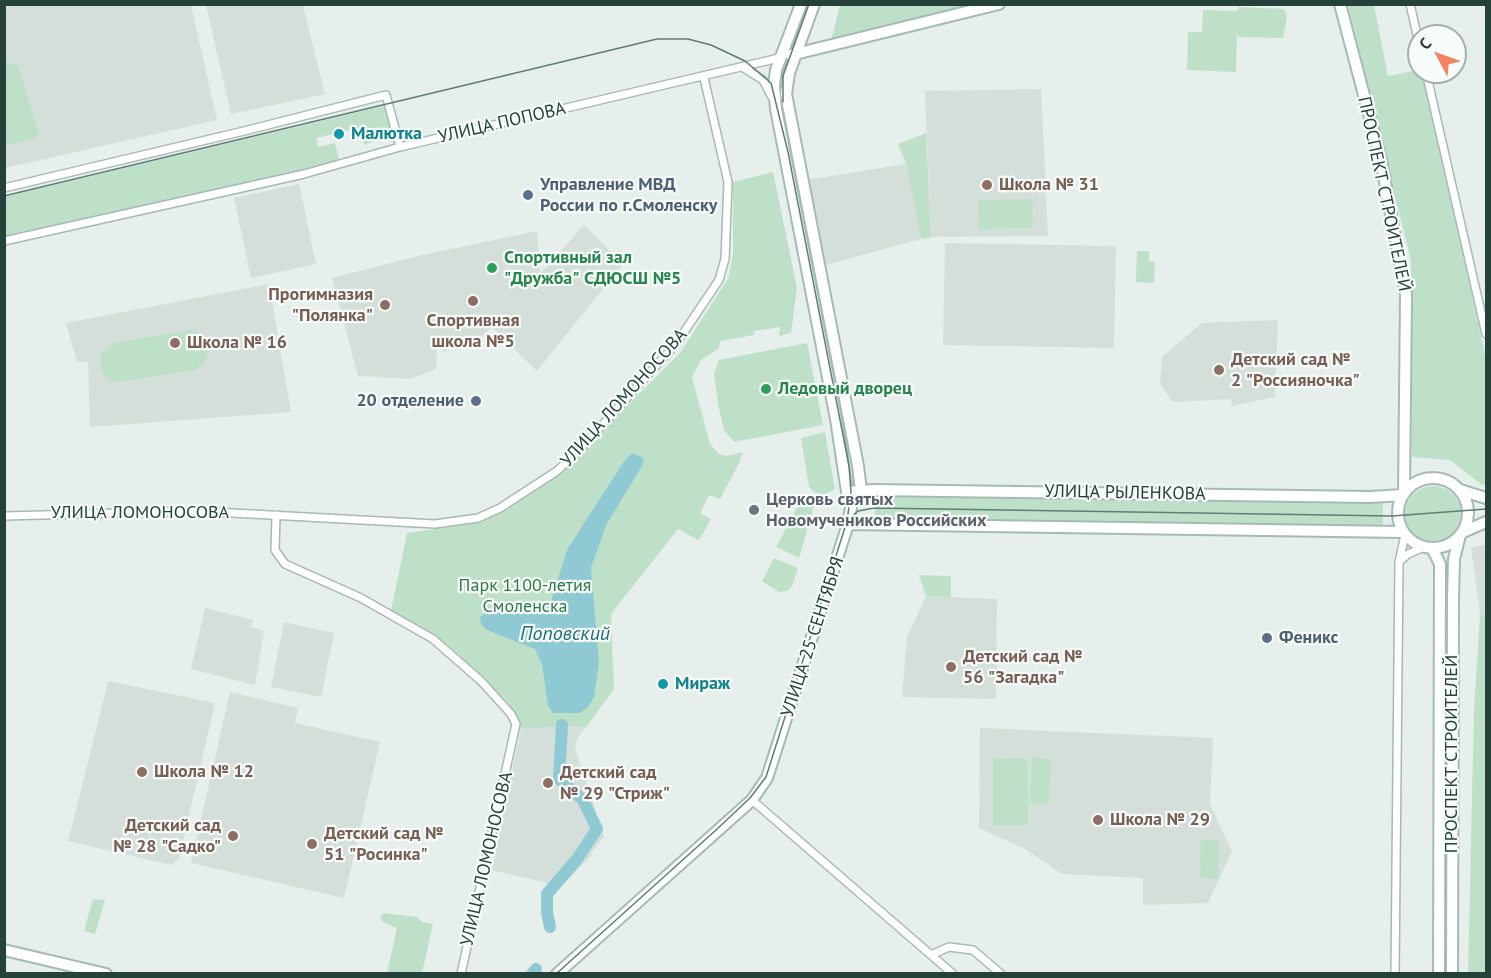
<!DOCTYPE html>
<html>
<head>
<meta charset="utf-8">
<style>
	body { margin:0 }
	#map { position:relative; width:1491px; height:978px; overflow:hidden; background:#e6efeb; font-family:"PT Sans",sans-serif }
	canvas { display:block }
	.frame { position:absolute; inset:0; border:6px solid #24423a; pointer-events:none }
	.north { position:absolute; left:1407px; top:24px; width:60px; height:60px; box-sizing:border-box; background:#f7fbf9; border:2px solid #a3b1ad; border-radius:50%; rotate:311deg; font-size:16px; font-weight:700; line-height:24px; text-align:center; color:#24423a }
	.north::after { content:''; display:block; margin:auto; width:21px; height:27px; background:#f4845f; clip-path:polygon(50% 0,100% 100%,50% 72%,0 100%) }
</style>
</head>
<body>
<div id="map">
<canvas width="1491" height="978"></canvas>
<div class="frame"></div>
<div class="north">С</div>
</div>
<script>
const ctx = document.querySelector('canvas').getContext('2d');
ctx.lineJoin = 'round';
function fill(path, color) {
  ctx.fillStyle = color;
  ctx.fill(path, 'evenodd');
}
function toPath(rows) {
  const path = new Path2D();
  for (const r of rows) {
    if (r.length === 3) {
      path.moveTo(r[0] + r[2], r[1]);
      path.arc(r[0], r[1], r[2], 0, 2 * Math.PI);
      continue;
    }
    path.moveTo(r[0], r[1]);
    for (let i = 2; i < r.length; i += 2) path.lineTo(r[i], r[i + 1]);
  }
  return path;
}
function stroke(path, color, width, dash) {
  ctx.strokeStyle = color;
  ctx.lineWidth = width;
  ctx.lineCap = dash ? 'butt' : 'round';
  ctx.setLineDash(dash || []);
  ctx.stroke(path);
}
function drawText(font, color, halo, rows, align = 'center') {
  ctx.font = font + ' "PT Sans",sans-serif';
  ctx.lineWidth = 4.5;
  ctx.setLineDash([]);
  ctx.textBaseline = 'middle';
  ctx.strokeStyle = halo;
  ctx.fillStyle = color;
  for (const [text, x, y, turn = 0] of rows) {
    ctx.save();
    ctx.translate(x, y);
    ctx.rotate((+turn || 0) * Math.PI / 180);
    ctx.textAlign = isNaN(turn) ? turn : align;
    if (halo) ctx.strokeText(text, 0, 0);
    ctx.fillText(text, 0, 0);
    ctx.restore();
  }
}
fill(toPath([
	[4,5,191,5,217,120,5,168],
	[206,5,303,5,325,94,231,114],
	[1041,89,1048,236,931,237,925,91],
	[906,164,921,239,822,266,806,180],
	[299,184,316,264,251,278,234,198],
	[584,225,623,264,537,371,492,327,480,338,443,352,438,334,436,369,411,379,358,376,332,278,418,256,537,231,540,274],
	[945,243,1116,246,1114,348,943,345],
	[269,284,291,412,90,427,88,362,77,362,66,323],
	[1278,320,1275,397,1232,406,1231,399,1173,402,1160,384,1162,357,1202,323],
	[1486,544,1486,614,1480,615,1471,548],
	[926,596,997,599,996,699,902,697,907,637],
	[205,608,253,620,251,627,264,631,255,685,191,669],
	[284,622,334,633,321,697,271,687],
	[108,681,215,703,179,859,171,865,68,841],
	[230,692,298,708,295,723,380,742,344,898,191,863],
	[542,726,587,726,578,737,575,748,604,837,591,853,592,855,559,889,551,884,492,870,521,728],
	[980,728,1213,738,1210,804,1232,851,1208,903,1143,905,1143,878,1062,874,1025,849,979,828]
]), '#d4dfda');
fill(toPath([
	[840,5,971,5,831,41],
	[1348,5,1374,5,1388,76,1419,70,1423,72,1486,359,1486,484,1482,485,1450,460,1412,457,1411,261],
	[1238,7,1284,9,1287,16,1283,38,1238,37,1237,32,1236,72,1187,70,1188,32,1202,32,1203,10,1238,11],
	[5,61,18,66,39,133,35,139,5,145],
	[388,105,399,146,382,137,365,145,354,129,316,138,318,147,335,143,340,163,5,240,4,197],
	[926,133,931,237,921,239,906,164,898,144],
	[773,172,797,288,791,333,779,336,780,327,754,331,754,335,720,341,719,348,701,360,692,377,710,444,719,454,727,456,743,452,739,463,720,499,709,495,700,513,711,519,701,537,698,540,678,529,611,614,614,689,587,726,521,728,506,700,447,644,391,611,407,533,464,525,507,510,557,474,585,448,680,353,729,277,733,252,733,182],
	[1032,199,1033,228,979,229,978,200],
	[1137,251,1149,251,1149,261,1155,262,1154,283,1136,282],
	[188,330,196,330,203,335,209,351,203,364,195,370,117,382,109,380,101,371,101,353,114,343],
	[807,343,823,425,734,442,724,430,718,404,714,374,719,360],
	[825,432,835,489,824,495,814,492,809,487,801,438],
	[1433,514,28],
	[804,495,815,503,799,558,776,547],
	[877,495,1383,500,1383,526,874,518],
	[774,558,798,568,792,586,787,591,779,592,762,581],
	[919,575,951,576,951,597,926,596],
	[1486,614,1486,973,1468,973,1474,709,1480,615],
	[1032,757,1051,760,1049,803,1030,803],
	[993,758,1028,759,1028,825,993,825],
	[1201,840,1219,840,1218,879,1200,878],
	[93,899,105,900,95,934,84,931],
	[384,913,417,917,422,922,433,924,422,973,387,973,397,928,383,922,380,918]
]), '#bfe0c8');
fill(toPath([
	[632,453,641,457,644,460,642,466,606,525,591,568,599,663,594,697,588,707,580,713,553,713,548,706,542,665,535,649,487,630,481,624,480,617,492,610,544,608,550,605,567,550,623,463]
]), '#8ec9d4');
stroke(toPath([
	[550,927,547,912,547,894,577,859,597,829,583,800,559,779,562,725],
	[532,974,536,969]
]), '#8ec9d4', 12);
const street = toPath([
	[1410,4,1419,43],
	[744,68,763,80,772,97],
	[1426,72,1486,334],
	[4,188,244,131,386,95,400,147],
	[4,241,304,174,400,147,779,58],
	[276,515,275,550,285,564,361,598,433,639,481,681,511,714,516,724,461,974],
	[4,516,196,511,435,524,478,518,500,508,557,471,583,446,676,344,719,280,725,259,728,182,704,78],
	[1399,562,1408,554,1424,547],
	[752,800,953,974],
	[931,955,949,947,973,950,1001,974],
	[1395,974,1399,562,1405,535]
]);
const secondary = toPath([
	[814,4,789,73,786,94,858,466,861,491,858,495],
	[1340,4,1381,160,1406,295,1404,494],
	[791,55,999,4],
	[1433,513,35],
	[1460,490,1486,498],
	[847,492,874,490,1370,497,1403,495],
	[848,524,1403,532],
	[1463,532,1486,522],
	[1432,548,1440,564,1439,974],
	[4,950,106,974],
	[557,974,752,800,767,778,848,524,852,502,847,492,836,419,776,109,774,86,776,70,801,4],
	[1452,974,1453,598,1454,559,1460,535]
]);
stroke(street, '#a8b8b2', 10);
stroke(secondary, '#a4bbb3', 14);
stroke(street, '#fff', 7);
stroke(secondary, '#fff', 10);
stroke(toPath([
	[783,102,783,76,809,4],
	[4,196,657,39,688,39,711,45,745,61,771,83,788,152,849,466,851,492,847,521,766,777,750,798,716,830,556,974],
	[847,521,858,511,874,508,1392,516,1486,509]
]), '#5f7d75', 1.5);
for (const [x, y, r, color] of [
	[339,134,6,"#0f9aa8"],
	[987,185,6,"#8d6e63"],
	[528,195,6,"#5c6f8a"],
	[492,268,6,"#2e9e5b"],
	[473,301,6,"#8d6e63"],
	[385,305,6,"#8d6e63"],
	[175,343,6,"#8d6e63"],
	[1219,370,6,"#8d6e63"],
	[766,389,6,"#2e9e5b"],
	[476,401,6,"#5c6f8a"],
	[754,510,6,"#6b7280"],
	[1267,638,6,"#5c6f8a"],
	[951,667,6,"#8d6e63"],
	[663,684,6,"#0f9aa8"],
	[142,772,6,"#8d6e63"],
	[548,783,6,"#8d6e63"],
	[1098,820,6,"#8d6e63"],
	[233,836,6,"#8d6e63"],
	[312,844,6,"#8d6e63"]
]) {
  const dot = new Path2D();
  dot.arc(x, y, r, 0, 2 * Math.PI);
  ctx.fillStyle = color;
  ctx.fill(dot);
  stroke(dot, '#f7fbf9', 2);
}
drawText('18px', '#24423a', '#f7fbf9', [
	["УЛИЦА ПОПОВА",502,123,-13],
	["ПРОСПЕКТ СТРОИТЕЛЕЙ",1384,194,78],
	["УЛИЦА ЛОМОНОСОВА",624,398,-48],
	["УЛИЦА РЫЛЕНКОВА",1125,493,1],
	["УЛИЦА ЛОМОНОСОВА",140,513],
	["УЛИЦА 25 СЕНТЯБРЯ",813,637,-72],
	["ПРОСПЕКТ СТРОИТЕЛЕЙ",1452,754,-90],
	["УЛИЦА ЛОМОНОСОВА",487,859,-77]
]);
drawText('bold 18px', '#0d838f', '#f7fbf9', [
	["Малютка",351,134],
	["Мираж",675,684]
], 'left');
drawText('bold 18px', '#4e5e75', '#f7fbf9', [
	["Управление МВД",540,185],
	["России по г.Смоленску",540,206],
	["20 отделение",464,401,"right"],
	["Феникс",1279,638]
], 'left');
drawText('bold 18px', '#785e54', '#f7fbf9', [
	["Школа № 31",999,185],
	["Прогимназия",373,295,"right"],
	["\"Полянка\"",373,316,"right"],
	["Спортивная",473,321,"center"],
	["школа №5",473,342,"center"],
	["Школа № 16",187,343],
	["Детский сад №",1231,360],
	["2 \"Россияночка\"",1231,381],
	["Детский сад №",963,657],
	["56 \"Загадка\"",963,678],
	["Школа № 12",154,772],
	["Детский сад",560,773],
	["№ 29 \"Стриж\"",560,794],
	["Школа № 29",1110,820],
	["Детский сад",221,826,"right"],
	["№ 28 \"Садко\"",221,847,"right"],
	["Детский сад №",324,834],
	["51 \"Росинка\"",324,855]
], 'left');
drawText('bold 18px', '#27864d', '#f7fbf9', [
	["Спортивный зал",504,258],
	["\"Дружба\" СДЮСШ №5",504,279],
	["Ледовый дворец",778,389]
], 'left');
drawText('bold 18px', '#5b616d', '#f7fbf9', [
	["Церковь святых",766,500],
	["Новомучеников Российских",766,521]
], 'left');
drawText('18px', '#2d7a4b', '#f7fbf9', [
	["Парк 1100-летия",525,586],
	["Смоленска",525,607]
]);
drawText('italic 20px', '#1c6f80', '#f7fbf9', [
	["Поповский",565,634]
]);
</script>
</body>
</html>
